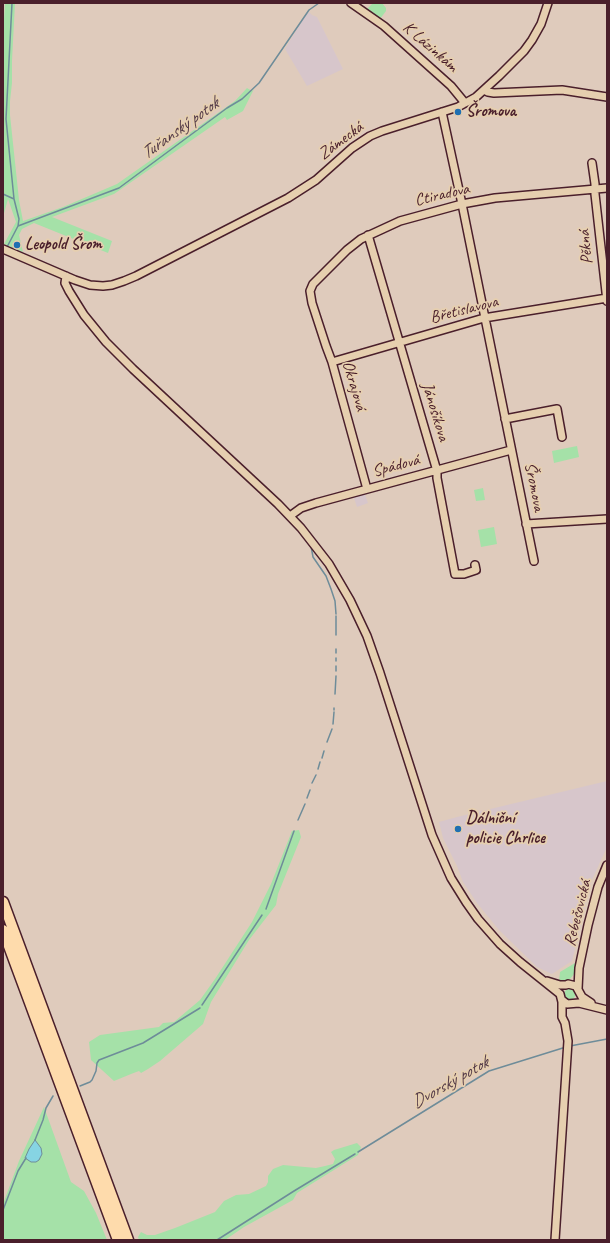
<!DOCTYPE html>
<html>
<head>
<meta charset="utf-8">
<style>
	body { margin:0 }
	#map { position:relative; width:610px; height:1243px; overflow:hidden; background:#dfcbbc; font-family:Caveat,sans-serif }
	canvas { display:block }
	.frame { position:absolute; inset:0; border:4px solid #4a1f2b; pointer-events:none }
</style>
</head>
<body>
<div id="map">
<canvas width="610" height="1243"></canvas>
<div class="frame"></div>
</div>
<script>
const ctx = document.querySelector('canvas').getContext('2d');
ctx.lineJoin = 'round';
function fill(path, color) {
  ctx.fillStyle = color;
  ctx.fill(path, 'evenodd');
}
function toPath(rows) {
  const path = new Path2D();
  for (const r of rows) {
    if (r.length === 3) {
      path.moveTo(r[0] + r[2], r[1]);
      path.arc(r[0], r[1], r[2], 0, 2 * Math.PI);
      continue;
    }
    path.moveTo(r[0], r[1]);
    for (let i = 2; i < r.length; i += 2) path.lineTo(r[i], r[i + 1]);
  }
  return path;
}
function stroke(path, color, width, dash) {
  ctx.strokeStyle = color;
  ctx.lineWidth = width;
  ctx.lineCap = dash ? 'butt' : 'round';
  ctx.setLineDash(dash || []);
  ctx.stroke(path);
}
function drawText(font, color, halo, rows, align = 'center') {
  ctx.font = font + ' Caveat,sans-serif';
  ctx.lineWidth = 3.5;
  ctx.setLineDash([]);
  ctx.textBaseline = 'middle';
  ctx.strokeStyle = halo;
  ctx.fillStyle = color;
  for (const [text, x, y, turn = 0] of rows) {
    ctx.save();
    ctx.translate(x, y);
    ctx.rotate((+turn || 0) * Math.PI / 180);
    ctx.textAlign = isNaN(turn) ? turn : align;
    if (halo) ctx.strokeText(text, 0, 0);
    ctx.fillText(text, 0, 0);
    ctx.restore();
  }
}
fill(toPath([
	[309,12,312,15,317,17,343,69,307,86,285,49,305,16],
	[365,494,368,503,357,507,354,498],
	[607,781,607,847,591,882,572,961,552,974,537,967,499,930,477,903,463,882,457,866,443,838,439,822,457,817]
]), '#d7c6cb');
fill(toPath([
	[5,3,15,3,12,61,12,83,10,101,10,115,19,200,23,221,63,207,117,184,235,101,247,88,252,91,254,89,243,111,227,120,225,117,114,194,52,217,112,241,108,253,34,223,22,229,19,235,23,252,4,244,16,222,8,199,3,217,4,166,3,166,3,35],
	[373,3,382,3,386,8,386,11,380,19,366,10],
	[577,446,579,457,554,463,552,451],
	[483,488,485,500,476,501,474,490],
	[494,527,497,544,481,547,478,530],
	[299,830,301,837,278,894,276,905,249,940,211,1002,203,1024,160,1061,148,1069,141,1073,139,1071,131,1074,114,1081,91,1060,89,1042,100,1035,159,1027,163,1023,174,1022,200,1000,215,979,252,922,271,884,292,831],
	[578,962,574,974,570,979,564,982,559,982,560,972,575,963],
	[570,994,5.5],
	[44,1107,71,1182,84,1191,96,1213,107,1240,3,1240,3,1204,19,1161],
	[357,1143,361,1147,358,1155,297,1193,293,1200,244,1227,225,1240,139,1240,138,1237,141,1232,147,1235,155,1235,175,1228,215,1212,224,1201,236,1195,249,1194,266,1186,268,1182,268,1176,273,1169,283,1165,316,1168,325,1166,333,1164,335,1159,331,1152,334,1150]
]), '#a5e1a8');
const water = toPath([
	[35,1140,41,1148,42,1154,39,1160,36,1162,31,1162,25,1158,29,1149,35,1140]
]);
fill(water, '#86d4e3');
stroke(water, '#6e8c99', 1);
stroke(toPath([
	[3,194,14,199],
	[18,226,119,188,227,108,242,99,259,83,309,10,319,3],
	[6,249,18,226,19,219,14,199,6,119,12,3],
	[311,546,313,557,326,576,331,589,335,601,336,614],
	[336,616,336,635],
	[336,653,336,649],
	[336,661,336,658],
	[336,671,336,666],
	[335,694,336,676],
	[334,710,334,708],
	[333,724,334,712],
	[327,742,332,729],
	[322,758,324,751],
	[318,769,320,762],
	[312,783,316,775],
	[307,798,310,790],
	[298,820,305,804],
	[266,909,294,831],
	[202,1005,262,915],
	[570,1046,607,1039],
	[80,1086,90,1082,92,1080,96,1071,97,1063,99,1060,143,1043,200,1008],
	[35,1140,43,1120,46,1108,53,1096],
	[358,1152,489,1071,566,1047],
	[3,1210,18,1171,26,1158],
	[217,1240,294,1191,355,1154]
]), '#6e8c99', 1.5);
const minor = toPath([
	[351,3,384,26,451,86,465,103],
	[484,90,488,92,494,93,562,90,607,97],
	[442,112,462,204,534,561],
	[592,163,595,184,595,194,607,301],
	[368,235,437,471,437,478,455,574,464,574,476,570,475,565],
	[3,249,75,280,90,285,103,286,112,285,124,281,136,276,288,198,316,180,352,148,370,136,382,131,458,107,476,97,499,76,524,51,532,40,541,24,548,3],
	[66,276,65,283,69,291,84,315,106,342,133,369,278,504,301,528,329,564,350,600,367,636,380,673,432,835,451,878,466,902,478,919,500,944,520,962,560,994,562,1002,562,1017,565,1023,568,1041,555,1240],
	[332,362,484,318,607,298],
	[505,419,557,409,562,437],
	[367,489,332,362,326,346,312,303,310,291,313,284,347,250,361,239,400,221,462,204,495,198,607,188],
	[290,516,301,508,316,503,511,450],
	[526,524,607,519],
	[547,981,560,985,566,985],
	[568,984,576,986,582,997,591,1003],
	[578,989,579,968,588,925,598,887,607,865],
	[562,1000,567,1004,579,1003,607,1010]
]);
const highway = toPath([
	[3,902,128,1240],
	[3,930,118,1240]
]);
stroke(minor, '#4a1f2b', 10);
stroke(highway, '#4a1f2b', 13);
stroke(minor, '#e6cfaf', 7);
stroke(highway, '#fedbac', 10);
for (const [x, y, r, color] of [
	[458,112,4,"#1f6fb2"],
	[17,245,4,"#1f6fb2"],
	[458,829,4,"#1f6fb2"]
]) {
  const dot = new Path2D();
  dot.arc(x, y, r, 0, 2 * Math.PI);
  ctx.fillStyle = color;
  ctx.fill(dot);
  stroke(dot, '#e6cfaf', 1.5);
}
drawText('17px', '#4a1f2b', '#e6cfaf', [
	["K Lázinkám",430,47,41],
	["Zámecká",341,141,-37],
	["Ctiradova",442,195,-13],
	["Pěkná",586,247,-96],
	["Břetislavova",464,310,-14],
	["Okrajová",354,386,74],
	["Jánošíkova",435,412,73],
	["Spádová",396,466,-15],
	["Šromova",534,487,79],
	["Rebešovická",578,913,-76]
]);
drawText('bold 17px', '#4a1f2b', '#e6cfaf', [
	["Šromova",466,112],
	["Leopold Šrom",25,245],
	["Dálniční",466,819],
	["policie Chrlice",466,839]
], 'left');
drawText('italic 18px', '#533a47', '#e6cfaf', [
	["Tuřanský potok",180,129,-36],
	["Dvorský potok",450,1083,-30]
]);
</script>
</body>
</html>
